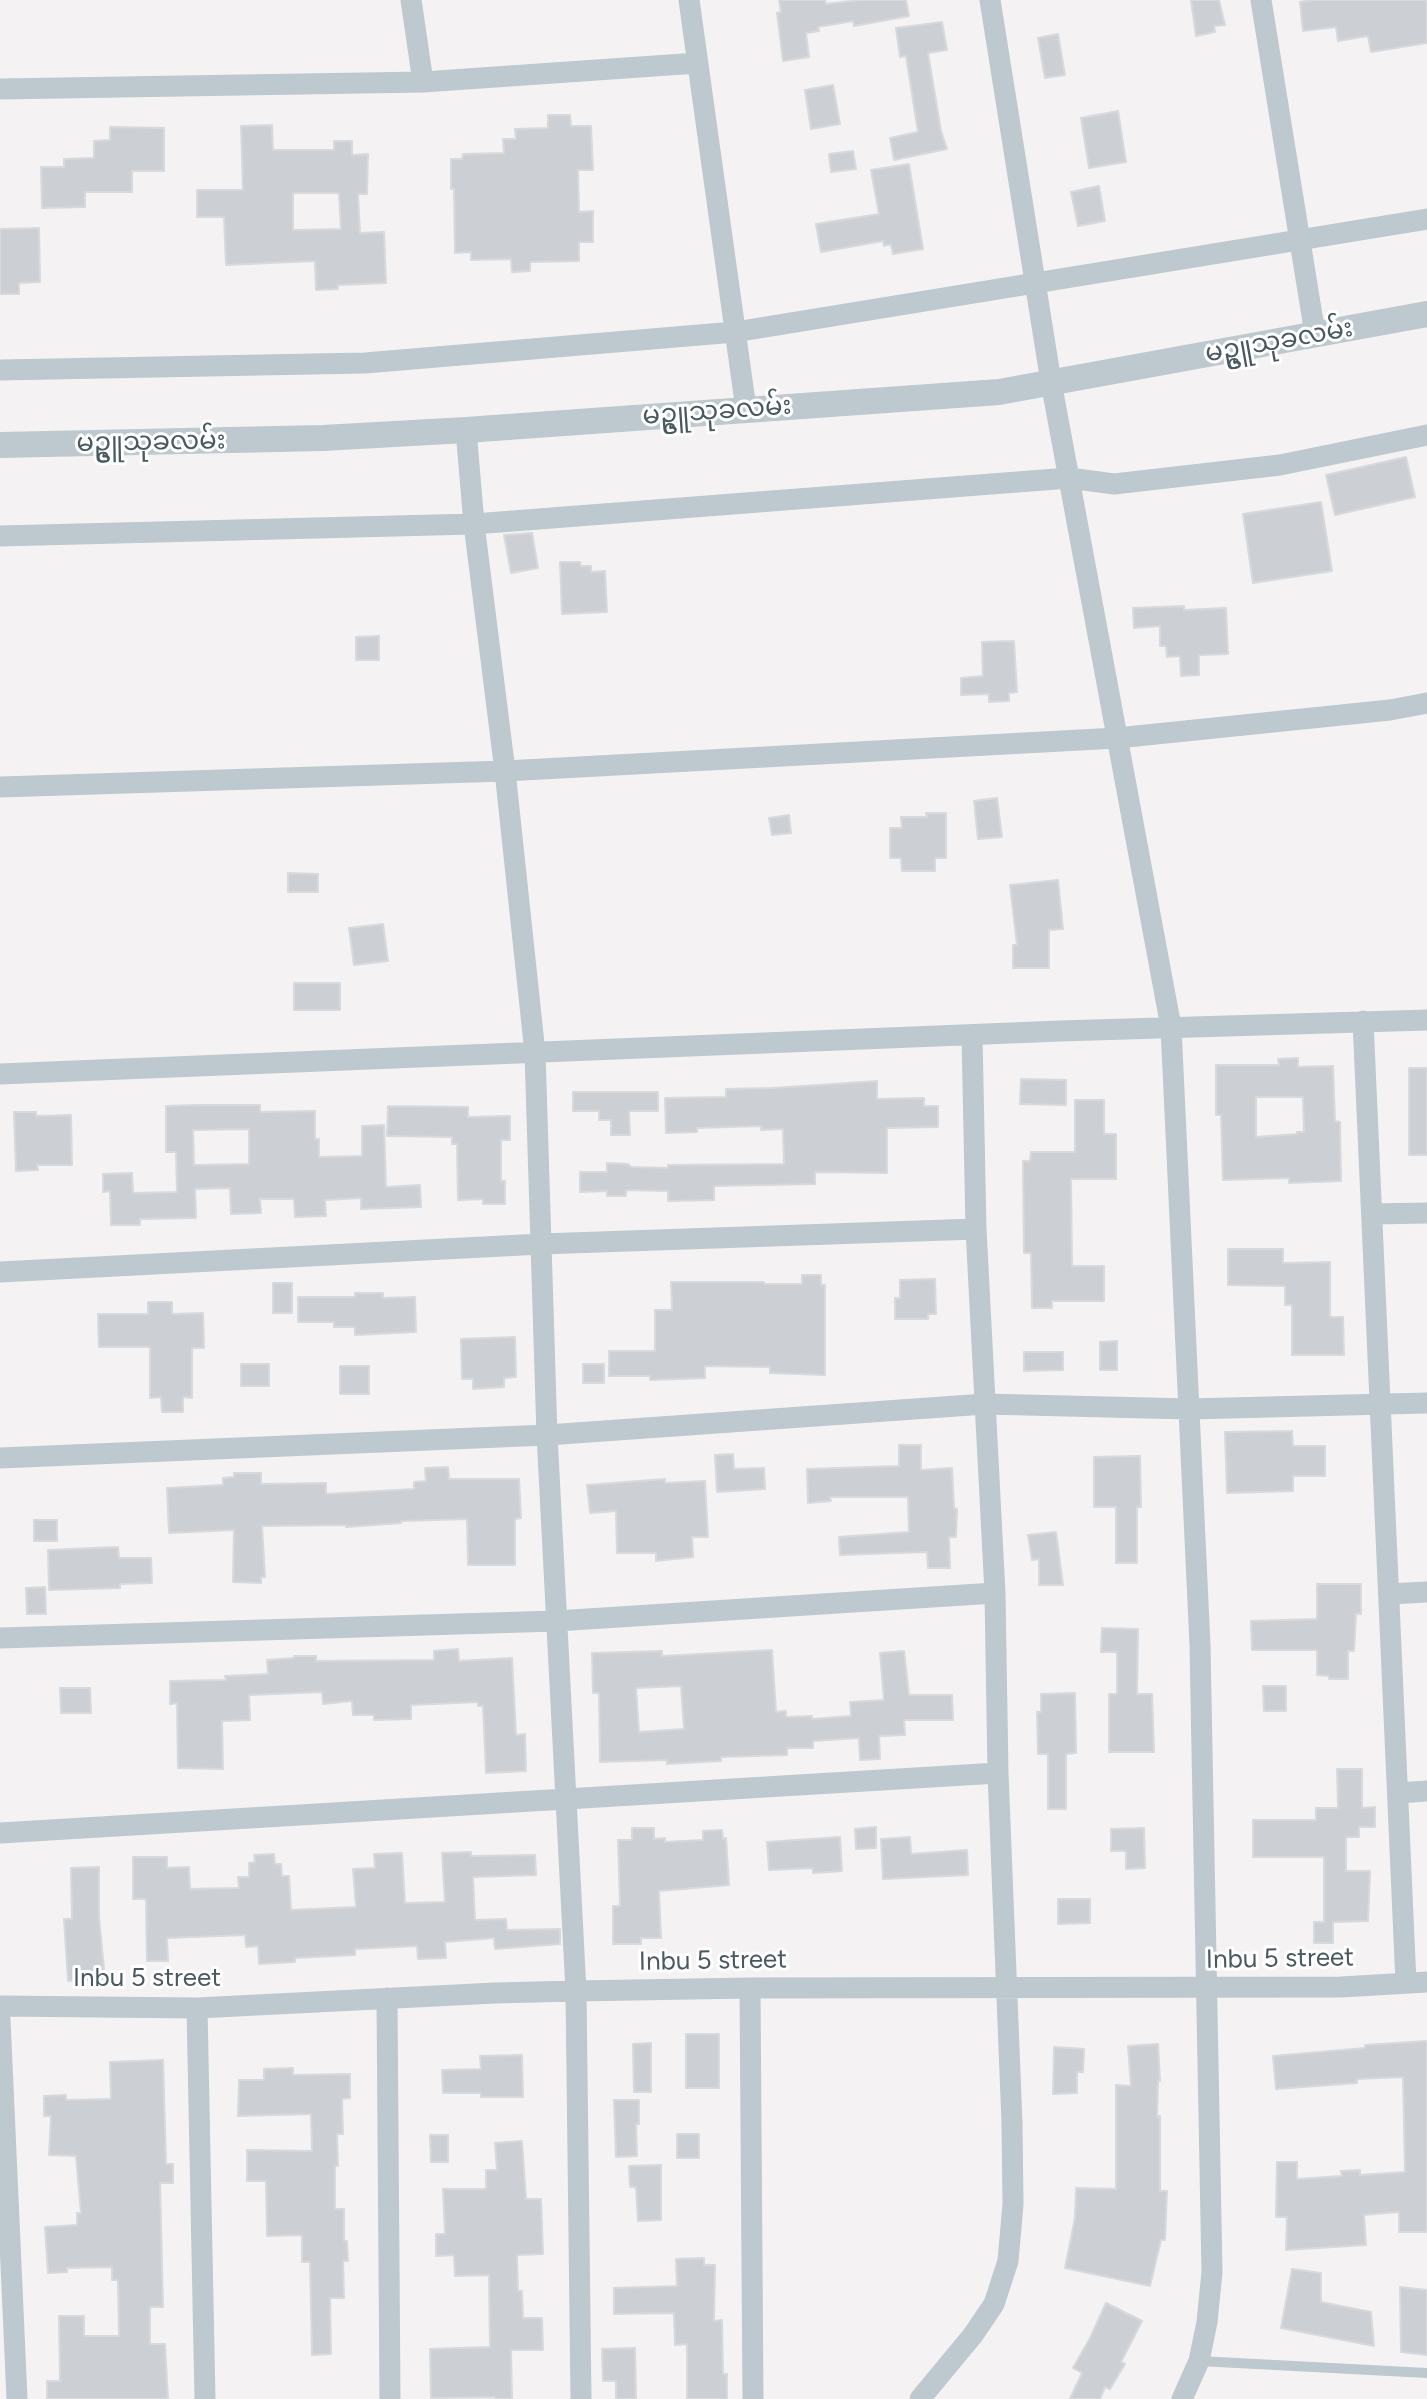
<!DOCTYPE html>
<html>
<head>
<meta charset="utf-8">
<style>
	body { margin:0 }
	canvas { display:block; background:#f4f2f2 }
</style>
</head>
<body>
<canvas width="1427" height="2399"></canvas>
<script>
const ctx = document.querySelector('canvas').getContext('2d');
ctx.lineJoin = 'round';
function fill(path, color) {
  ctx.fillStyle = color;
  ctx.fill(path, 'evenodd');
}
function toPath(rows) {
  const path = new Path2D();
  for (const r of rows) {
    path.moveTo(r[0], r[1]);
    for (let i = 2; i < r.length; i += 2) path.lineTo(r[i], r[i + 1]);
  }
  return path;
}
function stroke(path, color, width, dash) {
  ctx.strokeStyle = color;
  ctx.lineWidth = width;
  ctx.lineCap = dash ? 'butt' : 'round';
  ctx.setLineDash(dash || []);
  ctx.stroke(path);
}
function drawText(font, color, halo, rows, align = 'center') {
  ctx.font = font + ' Figtree,"Noto Sans Myanmar",sans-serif';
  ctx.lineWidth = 6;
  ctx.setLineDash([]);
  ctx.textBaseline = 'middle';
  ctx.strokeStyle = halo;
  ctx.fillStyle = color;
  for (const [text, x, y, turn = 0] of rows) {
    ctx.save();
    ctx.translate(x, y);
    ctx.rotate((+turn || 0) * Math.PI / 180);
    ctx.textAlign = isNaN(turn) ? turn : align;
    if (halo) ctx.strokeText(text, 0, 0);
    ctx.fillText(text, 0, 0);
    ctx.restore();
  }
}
const building = toPath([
	[779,0,825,0,826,4,860,0,906,0,909,16,854,26,853,21,818,27,819,31,806,33,809,57,783,61,777,13,781,12,779,0],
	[1191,0,1219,0,1225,25,1214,26,1215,32,1196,36,1191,0],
	[1313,0,1427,0,1427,43,1371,52,1368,36,1338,41,1336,27,1303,31,1300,2,1313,0],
	[942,22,947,50,928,53,941,131,947,149,894,160,890,138,918,132,906,56,900,57,896,28,942,22],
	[1058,34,1065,75,1045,78,1038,38,1058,34],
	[833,85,840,124,811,129,805,90,833,85],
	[1118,111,1126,162,1089,168,1081,118,1118,111],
	[548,115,570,115,571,126,591,126,593,170,578,170,579,212,593,211,593,242,579,242,579,261,530,262,530,271,512,272,511,259,471,260,471,252,455,253,454,189,451,189,451,159,462,159,463,154,504,153,503,139,516,139,515,129,548,128,548,115],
	[272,125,273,150,334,150,334,141,352,141,352,155,368,154,367,194,358,194,360,233,384,232,386,283,338,285,338,289,316,290,315,261,226,265,224,217,197,217,197,190,243,190,241,126,272,125],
	[293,193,339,193,341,229,293,230,293,193],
	[110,127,164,128,164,171,132,171,132,192,85,192,85,207,42,208,41,167,64,167,64,159,94,158,94,141,110,140,110,127],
	[853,151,856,169,831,172,829,154,853,151],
	[909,164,923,249,893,254,891,244,884,246,883,241,821,252,816,224,879,214,871,170,909,164],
	[1099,186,1105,221,1078,226,1071,192,1099,186],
	[39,228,40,282,19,283,19,294,0,294,0,229,39,228],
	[1406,457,1415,497,1335,515,1326,475,1406,457],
	[1321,502,1332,571,1253,583,1243,514,1321,502],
	[532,533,538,568,511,573,504,535,532,533],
	[560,562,580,562,581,566,591,566,591,572,605,571,607,612,562,614,560,562],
	[1184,606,1184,610,1226,608,1228,654,1199,655,1199,675,1181,676,1180,656,1167,657,1166,646,1160,646,1160,626,1134,628,1133,608,1184,606],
	[379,636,379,660,356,660,356,637,379,636],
	[1014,641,1017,692,1009,693,1009,701,989,702,989,694,961,695,961,678,983,676,982,642,1014,641],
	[997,798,1002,837,978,839,974,801,997,798],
	[926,813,946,813,946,858,935,858,935,871,902,871,901,858,890,858,890,828,902,828,901,817,927,817,926,813],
	[789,815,791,833,772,835,769,818,789,815],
	[288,873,318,874,318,892,288,892,288,873],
	[1058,880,1063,929,1049,930,1049,968,1013,968,1013,945,1017,945,1010,885,1058,880],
	[383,924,388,961,354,965,349,928,383,924],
	[294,983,340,983,340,1010,294,1010,294,983],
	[1298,1058,1298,1067,1333,1066,1335,1121,1340,1122,1341,1181,1289,1183,1289,1178,1223,1180,1221,1115,1216,1115,1216,1065,1279,1065,1278,1059,1298,1058],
	[1256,1097,1303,1097,1304,1132,1297,1132,1297,1134,1256,1137,1256,1097],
	[1409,1068,1427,1068,1427,1155,1409,1155,1409,1068],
	[1021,1079,1066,1080,1066,1105,1020,1104,1021,1079],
	[877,1081,877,1099,924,1098,924,1106,938,1106,938,1127,887,1128,887,1173,815,1172,815,1184,714,1186,714,1200,668,1201,668,1191,626,1190,626,1196,607,1196,607,1191,580,1192,580,1172,607,1172,607,1163,628,1164,631,1167,668,1168,668,1165,784,1164,783,1129,761,1130,761,1126,697,1128,697,1132,666,1133,665,1098,726,1097,726,1089,774,1088,877,1081],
	[573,1092,658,1092,658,1111,629,1111,630,1135,611,1135,611,1120,599,1120,599,1111,573,1111,573,1092],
	[1075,1100,1104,1100,1104,1134,1116,1134,1116,1179,1071,1179,1072,1266,1104,1266,1104,1301,1052,1301,1052,1308,1032,1308,1031,1253,1024,1253,1023,1161,1030,1161,1031,1152,1075,1152,1075,1100],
	[196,1105,260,1105,260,1112,315,1111,315,1139,319,1139,319,1157,362,1156,362,1126,384,1125,386,1187,420,1185,421,1207,361,1209,361,1198,325,1200,326,1216,295,1217,294,1199,260,1199,261,1213,231,1214,230,1188,195,1189,196,1218,140,1219,140,1225,111,1225,110,1191,103,1192,103,1174,132,1173,133,1193,177,1192,176,1152,166,1152,166,1106,196,1105],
	[249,1129,249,1164,194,1165,193,1130,249,1129],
	[388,1106,468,1107,468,1117,510,1116,510,1140,501,1140,501,1181,505,1181,505,1204,483,1204,483,1199,458,1200,457,1144,452,1144,452,1137,387,1136,388,1106],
	[14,1112,36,1112,36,1116,71,1115,72,1165,37,1165,38,1170,16,1171,14,1112],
	[1228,1249,1283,1249,1283,1263,1330,1262,1330,1317,1343,1317,1344,1355,1292,1355,1292,1305,1285,1305,1285,1286,1228,1285,1228,1249],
	[802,1275,821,1275,821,1285,825,1285,825,1375,770,1373,770,1367,705,1366,705,1378,650,1380,650,1376,609,1376,609,1351,655,1351,655,1310,672,1310,671,1282,764,1282,764,1284,802,1284,802,1275],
	[935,1279,936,1314,928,1314,928,1319,895,1319,895,1298,900,1298,900,1280,935,1279],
	[273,1283,292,1283,292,1313,273,1313,273,1283],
	[355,1293,383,1293,383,1298,415,1297,416,1332,355,1335,355,1327,334,1327,334,1322,298,1322,298,1297,355,1297,355,1293],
	[148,1302,172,1302,172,1314,203,1313,204,1348,192,1348,192,1398,183,1397,183,1412,162,1412,161,1397,150,1398,150,1347,99,1347,98,1314,148,1314,148,1302],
	[515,1337,516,1377,504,1378,504,1387,473,1389,473,1379,462,1379,461,1339,515,1337],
	[1117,1341,1117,1370,1100,1370,1100,1342,1117,1341],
	[1024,1352,1063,1352,1063,1370,1024,1371,1024,1352],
	[241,1364,269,1364,269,1386,241,1386,241,1364],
	[583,1364,604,1364,604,1383,583,1383,583,1364],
	[340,1366,369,1366,369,1394,340,1394,340,1366],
	[1292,1431,1293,1446,1325,1446,1325,1476,1293,1476,1293,1491,1227,1493,1225,1432,1292,1431],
	[899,1445,921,1445,921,1470,952,1468,954,1508,957,1509,956,1537,949,1537,950,1568,928,1568,927,1552,840,1555,839,1537,909,1532,908,1497,830,1497,831,1501,808,1503,807,1469,899,1466,899,1445],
	[733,1454,734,1469,764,1468,765,1489,717,1492,715,1455,733,1454],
	[1140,1456,1141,1507,1137,1507,1137,1563,1116,1563,1116,1507,1094,1507,1094,1457,1140,1456],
	[448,1467,449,1479,519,1479,521,1518,515,1519,515,1565,468,1565,467,1519,401,1521,401,1523,346,1527,346,1525,262,1526,265,1577,261,1577,261,1583,233,1582,234,1530,169,1533,167,1488,223,1485,223,1478,234,1477,234,1473,261,1473,261,1484,326,1483,326,1494,414,1489,414,1482,426,1481,425,1468,448,1467],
	[665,1479,665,1483,705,1481,708,1537,692,1537,693,1557,656,1561,656,1553,617,1553,616,1511,590,1513,587,1485,665,1479],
	[34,1520,57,1520,57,1541,34,1541,34,1520],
	[1056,1532,1063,1585,1039,1585,1039,1559,1032,1560,1028,1535,1056,1532],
	[118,1547,119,1558,151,1558,152,1583,120,1584,120,1588,49,1590,48,1550,118,1547],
	[1317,1584,1361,1584,1361,1614,1356,1614,1354,1651,1348,1651,1348,1679,1329,1679,1329,1676,1317,1675,1317,1650,1252,1650,1251,1621,1317,1619,1317,1584],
	[45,1587,46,1614,27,1614,26,1588,45,1587],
	[1102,1628,1138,1629,1137,1694,1152,1694,1154,1752,1109,1752,1109,1694,1117,1694,1117,1652,1101,1652,1102,1628],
	[458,1649,459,1661,512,1658,516,1735,525,1734,526,1771,486,1773,483,1706,478,1706,478,1702,411,1705,411,1719,374,1720,374,1715,353,1715,352,1701,323,1704,322,1692,249,1695,250,1720,222,1721,223,1769,178,1768,177,1703,170,1704,170,1681,226,1680,225,1676,268,1674,267,1660,294,1658,294,1656,316,1656,316,1661,434,1660,434,1651,458,1649],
	[772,1650,776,1712,786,1711,786,1717,812,1716,812,1719,851,1716,850,1702,884,1700,880,1653,904,1651,909,1695,952,1695,953,1720,904,1720,905,1735,879,1736,880,1759,860,1760,859,1738,813,1741,813,1748,787,1748,787,1755,721,1757,721,1761,667,1764,667,1760,600,1762,599,1693,593,1693,592,1653,662,1651,662,1656,772,1650],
	[681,1686,684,1729,639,1732,636,1688,681,1686],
	[1263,1686,1286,1686,1286,1711,1264,1711,1263,1686],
	[60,1688,90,1688,91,1713,61,1713,60,1688],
	[1075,1693,1076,1753,1066,1754,1066,1809,1048,1809,1048,1754,1038,1754,1037,1712,1041,1712,1041,1694,1075,1693],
	[1337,1769,1362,1769,1362,1808,1375,1807,1375,1827,1359,1827,1359,1837,1346,1837,1346,1871,1370,1871,1368,1921,1333,1922,1333,1943,1314,1943,1314,1922,1324,1922,1324,1857,1253,1857,1253,1820,1316,1820,1316,1808,1338,1808,1337,1769],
	[876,1827,876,1848,856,1849,855,1829,876,1827],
	[632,1828,654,1828,654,1839,665,1838,665,1842,703,1840,703,1831,722,1830,723,1839,726,1838,729,1885,659,1891,661,1938,641,1938,641,1944,613,1944,613,1906,620,1906,618,1840,632,1840,632,1828],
	[1144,1828,1145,1868,1126,1869,1126,1851,1111,1851,1111,1829,1144,1828],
	[840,1837,842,1871,813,1873,813,1868,769,1870,767,1842,840,1837],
	[910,1837,911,1854,967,1850,968,1875,883,1879,881,1839,910,1837],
	[471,1852,471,1856,535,1855,536,1875,473,1877,475,1920,506,1919,507,1930,560,1929,560,1944,495,1949,494,1938,445,1942,446,1958,418,1959,417,1946,355,1949,355,1955,295,1958,295,1962,259,1964,258,1946,246,1947,245,1935,167,1938,168,1961,147,1961,146,1899,133,1899,133,1857,167,1857,167,1868,189,1867,190,1889,239,1888,238,1877,249,1877,249,1863,255,1862,254,1855,274,1854,275,1864,281,1864,282,1876,289,1876,291,1910,356,1907,353,1869,375,1868,374,1854,402,1853,405,1903,445,1902,442,1853,471,1852],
	[99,1867,99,1917,105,1979,68,1981,64,1919,72,1919,71,1868,99,1867],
	[1058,1899,1090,1899,1090,1923,1058,1924,1058,1899],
	[686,2034,719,2034,719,2088,686,2088,686,2034],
	[1427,2041,1427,2232,1399,2232,1399,2212,1364,2215,1366,2245,1286,2250,1287,2217,1276,2217,1277,2162,1297,2162,1297,2179,1342,2176,1341,2171,1360,2170,1360,2175,1405,2172,1403,2077,1357,2079,1357,2083,1276,2089,1273,2056,1365,2048,1365,2045,1427,2041],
	[651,2043,651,2092,634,2092,633,2044,651,2043],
	[1158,2044,1160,2081,1158,2081,1157,2117,1160,2116,1160,2191,1167,2191,1165,2240,1161,2240,1150,2286,1065,2268,1075,2218,1076,2188,1116,2189,1116,2085,1131,2086,1128,2046,1158,2044],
	[1054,2047,1084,2049,1083,2072,1077,2072,1077,2093,1053,2094,1054,2047],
	[522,2055,523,2097,481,2097,481,2093,443,2093,442,2070,481,2069,480,2056,522,2055],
	[163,2060,166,2164,173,2164,173,2183,160,2183,163,2307,150,2307,150,2344,165,2344,168,2399,47,2399,47,2381,60,2381,59,2316,84,2316,84,2336,119,2336,118,2280,112,2280,112,2267,67,2268,67,2272,48,2273,45,2227,77,2225,77,2213,81,2213,76,2156,49,2155,51,2116,44,2116,44,2096,66,2095,66,2100,111,2099,110,2062,163,2060],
	[293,2068,293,2075,350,2074,350,2098,342,2099,343,2134,337,2134,338,2166,335,2166,335,2209,344,2209,344,2241,347,2241,348,2261,343,2261,344,2298,330,2298,331,2354,312,2355,310,2262,302,2262,302,2235,267,2236,266,2181,247,2181,247,2150,312,2151,311,2114,238,2116,239,2080,264,2080,264,2069,293,2068],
	[614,2100,639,2100,639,2124,636,2124,637,2156,616,2157,614,2100],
	[677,2134,699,2134,699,2158,677,2158,677,2134],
	[430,2135,448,2135,448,2162,431,2162,430,2135],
	[522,2141,526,2199,541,2199,543,2254,517,2255,518,2291,522,2291,523,2318,542,2318,543,2350,511,2350,512,2399,495,2399,495,2397,431,2398,430,2349,490,2347,489,2275,455,2276,454,2255,436,2256,436,2234,445,2234,443,2189,486,2189,486,2170,497,2170,495,2143,522,2141],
	[661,2165,661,2220,638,2221,636,2187,630,2187,629,2166,661,2165],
	[704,2258,704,2265,715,2265,714,2321,722,2320,723,2374,727,2374,727,2399,687,2399,687,2344,675,2345,674,2313,614,2314,614,2288,677,2286,676,2259,704,2258],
	[1292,2269,1321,2273,1321,2302,1371,2312,1374,2346,1281,2328,1292,2269],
	[1400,2287,1427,2290,1427,2355,1401,2352,1400,2287],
	[1106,2303,1142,2321,1121,2362,1125,2364,1110,2389,1105,2387,1100,2399,1070,2399,1082,2373,1073,2368,1090,2338,1106,2303],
	[635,2348,636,2399,616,2399,616,2381,603,2381,602,2349,635,2348]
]);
fill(building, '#ccd0d4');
stroke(building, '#d6d9dd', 2);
stroke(toPath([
	[1199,2361,1427,2373]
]), '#bdc9ce', 10);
stroke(toPath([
	[411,0,423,82],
	[689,0,746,409],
	[990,0,1051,382,1171,1027,1200,1645,1212,2272,1207,2322,1199,2361,1182,2399],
	[1261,0,1315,334],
	[0,89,423,82,698,63],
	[0,370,365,363,735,332,1427,219],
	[466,430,474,524,505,771,535,1053,547,1435,576,1991,581,2399],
	[0,536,474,524,1069,478,1114,484,1280,465,1427,435],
	[0,787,505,771,1117,738,1390,710,1427,703],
	[1363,1021,1406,1983],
	[0,1074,1060,1031,1427,1020],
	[1372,1214,1427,1213],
	[0,1272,541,1244,976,1229],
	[0,1458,547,1435,985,1404,1189,1409,1427,1403],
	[1389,1594,1427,1592],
	[0,1638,556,1621,995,1593],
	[1398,1793,1427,1791],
	[0,1833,998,1773],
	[750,1988,753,2399],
	[387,1998,390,2399],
	[0,2006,197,2008,495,1993,576,1991,750,1988,1341,1987,1427,1982],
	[197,2008,205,2399],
	[0,2019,17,2399],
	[920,2399,973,2335,994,2304,1008,2261,1013,2204,1012,2123,998,1773,995,1593,976,1229,972,1035]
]), '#bdc9ce', 21);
stroke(toPath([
	[0,445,323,438,466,430,999,392,1427,314]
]), '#bdc9ce', 26);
drawText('26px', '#495960', '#fff', [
	["မဥ္ဇူသုခလမ်း",1279,341,-10],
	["မဥ္ဇူသုခလမ်း",717,411,-4],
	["မဥ္ဇူသုခလမ်း",151,442,-1],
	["Inbu 5 street",1280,1959,-1],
	["Inbu 5 street",713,1961,-1],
	["Inbu 5 street",147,1978]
]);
</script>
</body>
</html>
